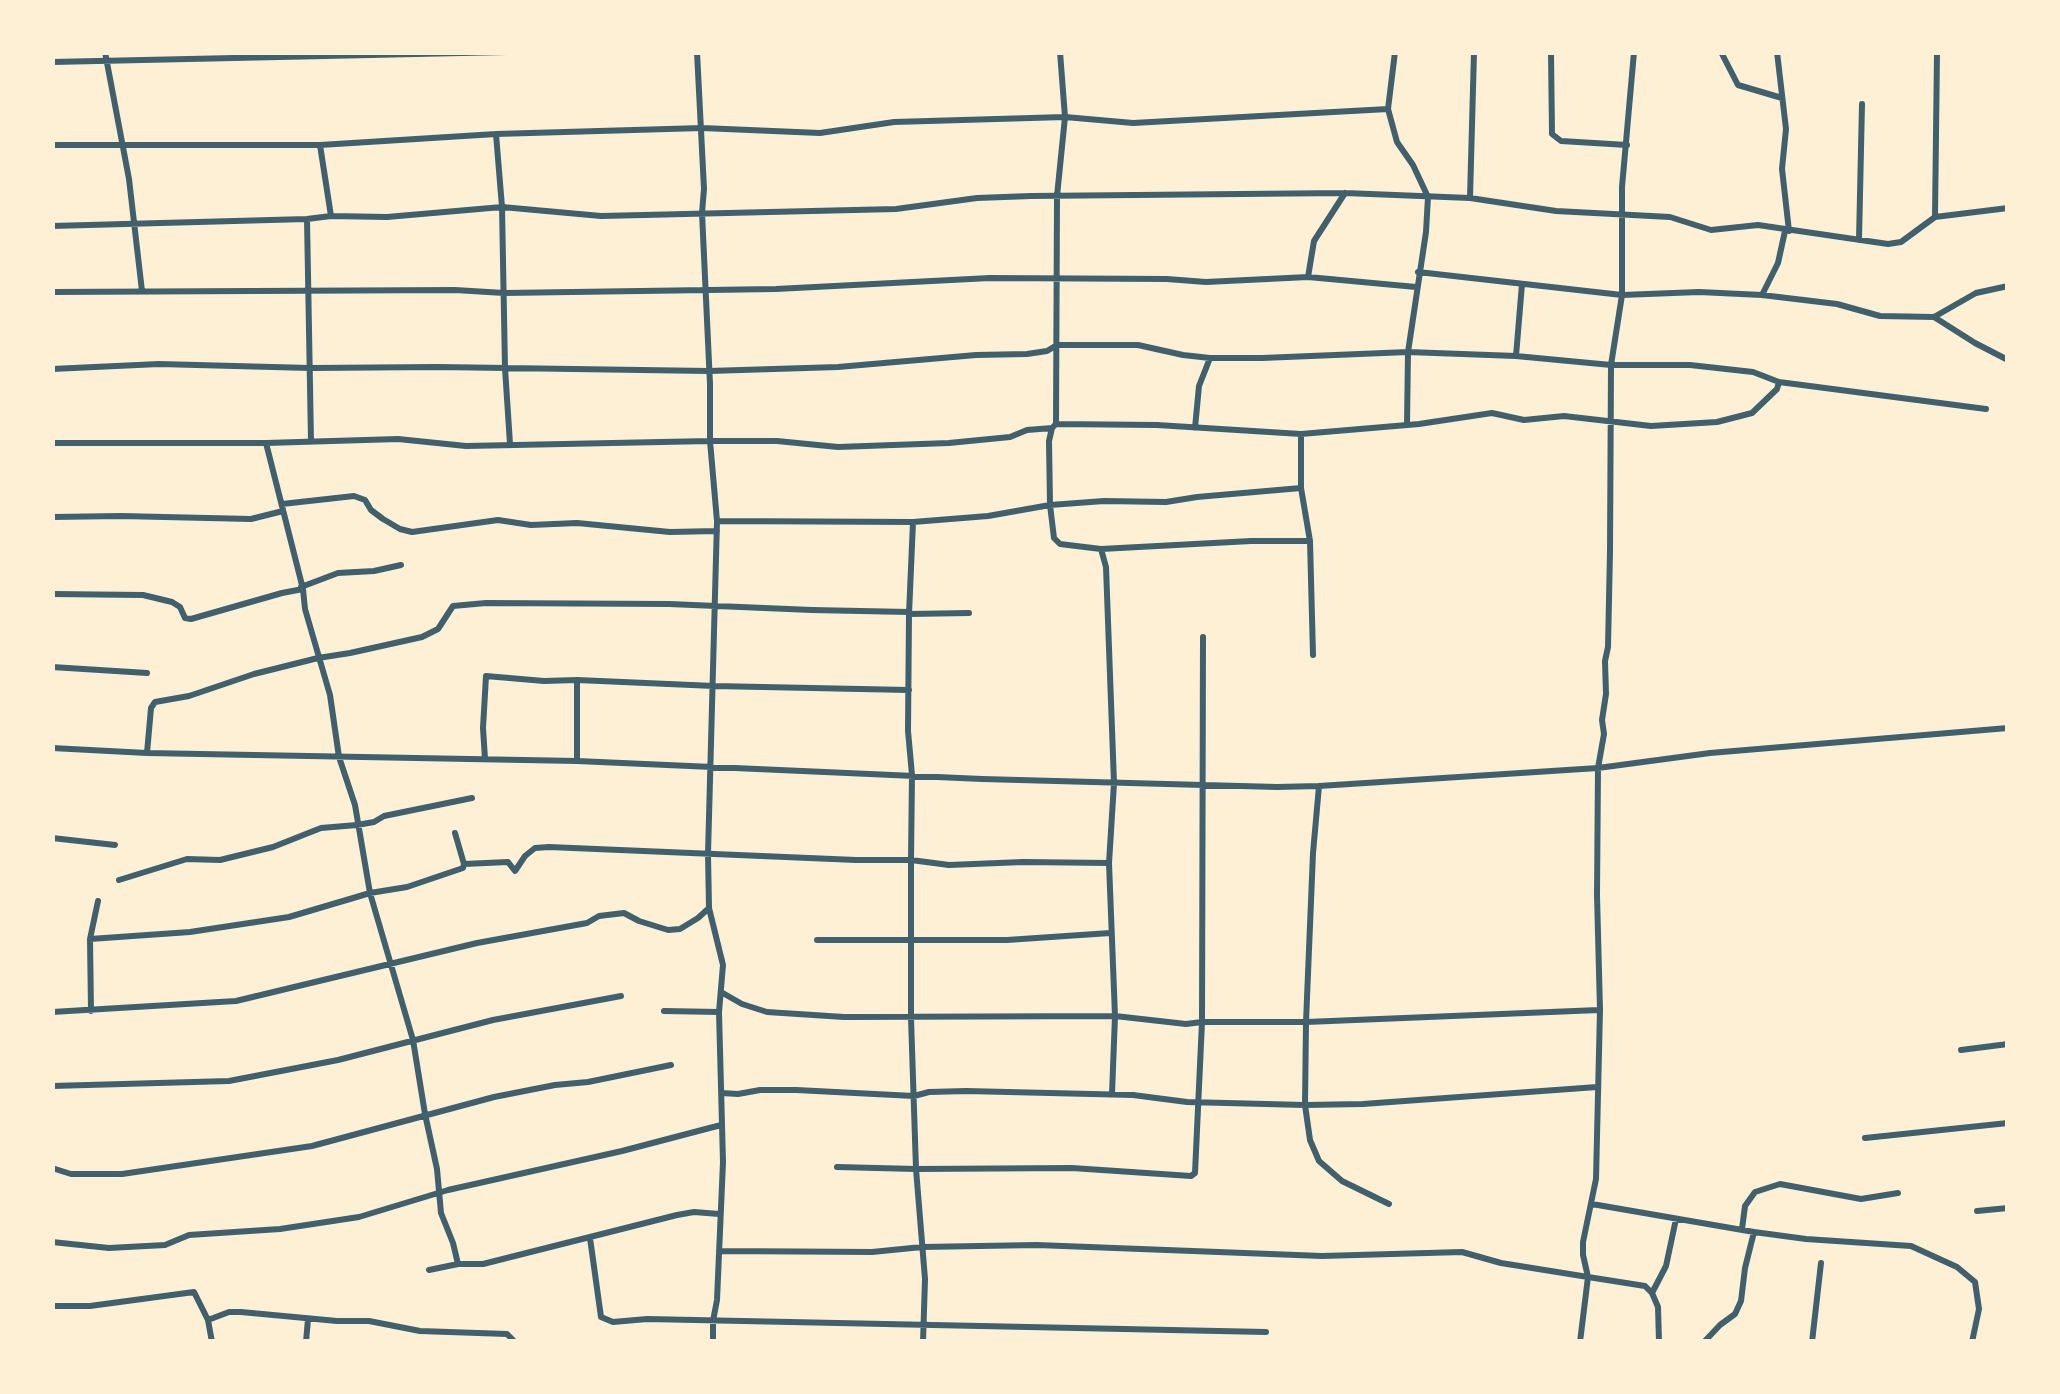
<!DOCTYPE html>
<html>
<head>
<meta charset="utf-8">
<style>
	body { margin:0 }
	#map { position:relative; width:2060px; height:1394px; overflow:hidden; background:#fdf0d5; font-family:Lato,sans-serif }
	canvas { display:block }
	.frame { position:absolute; inset:0; border:55px solid #fdf0d5; pointer-events:none }
</style>
</head>
<body>
<div id="map">
<canvas width="2060" height="1394"></canvas>
<div class="frame"></div>
</div>
<script>
const ctx = document.querySelector('canvas').getContext('2d');
ctx.lineJoin = 'round';
function toPath(rows) {
  const path = new Path2D();
  for (const r of rows) {
    path.moveTo(r[0], r[1]);
    for (let i = 2; i < r.length; i += 2) path.lineTo(r[i], r[i + 1]);
  }
  return path;
}
function stroke(path, color, width, dash) {
  ctx.strokeStyle = color;
  ctx.lineWidth = width;
  ctx.lineCap = dash ? 'butt' : 'round';
  ctx.setLineDash(dash || []);
  ctx.stroke(path);
}
stroke(toPath([
	[105,52,129,179,142,291],
	[697,52,704,189,702,213,710,384,710,441,717,521,708,854,709,908,723,965,719,1012,723,1162,717,1300,713,1321,713,1342],
	[1060,52,1065,117,1057,196,1056,424,1052,428,1049,441,1050,505,1054,538,1060,544,1101,549,1106,567,1114,783,1109,863,1115,1016,1112,1094],
	[1551,52,1552,134,1561,141,1627,145],
	[1634,52,1622,187,1622,295,1611,365,1610,552,1608,647,1605,661,1606,694,1602,720,1604,734,1598,768,1597,895,1600,1010,1596,1179,1583,1242,1583,1255,1588,1277,1645,1286,1652,1293,1658,1307,1659,1342],
	[1721,52,1738,85,1782,98],
	[1777,52,1786,129,1782,169,1789,231],
	[52,62,507,52],
	[1388,109,1397,142,1413,165,1428,197,1426,232,1408,352,1407,425],
	[496,134,502,207,505,368,510,444],
	[52,145,320,145,496,134,702,128,820,133,894,122,1065,117,1133,123,1388,109,1395,52],
	[320,145,331,216],
	[1470,198,1474,52],
	[1935,217,2008,208],
	[307,219,311,441],
	[52,226,307,219,331,216,387,217,502,207,601,216,896,209,977,198,1031,196,1345,193,1470,198,1556,211,1670,217,1711,230,1758,225,1888,244,1901,242,1935,217,1937,52],
	[1859,240,1862,104],
	[1418,272,1622,295,1699,292,1762,295,1837,304,1880,316,1934,317,1976,293,2008,286],
	[1308,277,1314,241,1345,193],
	[52,292,455,290,504,293,776,289,990,278,1167,279,1206,282,1308,277,1416,287],
	[1762,295,1778,263,1785,231],
	[1934,317,1975,343,2008,360],
	[1516,356,1522,284],
	[52,369,159,364,310,368,438,367,709,371,838,367,976,355,1027,354,1047,351,1057,345,1138,345,1183,355,1210,358,1262,358,1408,352,1516,356,1611,365,1690,365,1753,372,1779,382,1986,409],
	[1056,424,1157,425,1301,434,1419,424,1492,413,1524,420,1564,416,1651,426,1717,422,1752,413,1777,389,1779,382],
	[1195,428,1199,386,1210,358],
	[1301,434,1301,488,1310,541,1313,655],
	[52,443,266,443,398,439,466,446,710,441,777,441,838,447,949,443,1010,437,1027,430,1052,428],
	[266,443,303,589,305,609,330,695,339,757,355,805,370,893,413,1040,425,1114,437,1169,441,1213,453,1243,458,1264,483,1264,677,1215,694,1212,719,1214],
	[282,504,354,496,365,500,371,510,383,519,400,529,412,532,498,520,531,525,577,523,670,532,717,531],
	[52,517,121,516,251,519,283,511],
	[717,521,913,522,988,516,1050,505,1104,501,1166,502,1197,497,1301,488],
	[913,522,909,614,969,613],
	[1101,549,1251,541,1310,541],
	[301,587,338,573,374,571,401,565],
	[52,594,143,595,172,602,180,607,185,618,191,619,282,593,303,589],
	[909,614,908,731,912,775,911,860,949,865,1023,862,1109,863],
	[52,667,147,673],
	[52,748,147,753,577,761,982,779,1277,787,1319,786,1598,768,1710,753,2008,728],
	[147,753,151,708,155,702,189,696,254,674,318,658,350,653,422,637,438,629,453,606,486,603,669,604,812,610,909,612],
	[485,759,483,728,486,676,544,681,577,680,714,686,909,690],
	[577,761,577,680],
	[1319,786,1313,853,1306,1022,1305,1105,1310,1140,1319,1161,1342,1181,1389,1204],
	[455,833,464,864,508,862,515,871,525,856,535,848,549,847,856,860,911,860,911,1018,916,1169,925,1279,923,1342],
	[52,838,115,845],
	[119,880,187,859,220,860,273,847,321,828,357,825,374,822,384,816,472,798],
	[90,939,190,932,289,917,370,893,407,887,463,868,464,864],
	[817,940,1007,940,1110,933],
	[721,992,742,1004,767,1012,844,1017,1115,1016,1186,1024,1202,1022,1306,1022,1599,1010],
	[91,1011,90,939,98,901],
	[664,1011,719,1012],
	[52,1012,236,1001,477,943,587,923,599,916,624,913,639,921,668,930,680,929,698,918,709,908],
	[1961,1050,2008,1044],
	[52,1086,229,1081,338,1060,493,1020,621,996],
	[722,1093,738,1094,760,1090,796,1090,914,1096,929,1092,966,1091,1133,1095,1187,1102,1305,1105,1363,1104,1597,1087],
	[1865,1138,2008,1123],
	[837,1167,916,1169,1072,1168,1191,1176,1195,1173,1202,1022,1203,637],
	[52,1168,71,1174,122,1174,312,1146,494,1097,555,1085,588,1082,671,1065],
	[1592,1204,1754,1232,1806,1239,1911,1246,1957,1267,1975,1282,1979,1309,1972,1342],
	[1977,1211,2008,1208],
	[1742,1229,1745,1206,1755,1192,1780,1184,1861,1199,1898,1193],
	[590,1238,601,1317,613,1322,647,1319,1266,1332],
	[52,1242,109,1248,165,1245,189,1235,280,1229,359,1217,448,1190,622,1151,721,1125],
	[719,1251,872,1252,922,1247,1037,1245,1322,1256,1462,1252,1501,1263,1588,1277,1580,1342],
	[429,1270,458,1264],
	[1652,1293,1666,1266,1676,1219],
	[52,1306,90,1306,194,1292,208,1320,212,1342],
	[208,1320,229,1312,241,1312,337,1321,369,1321,420,1331,507,1334,515,1342],
	[306,1342,308,1319],
	[1704,1342,1720,1325,1735,1314,1741,1301,1745,1268,1754,1232],
	[1812,1342,1821,1263]
]), '#3f606c', 6);
</script>
</body>
</html>
